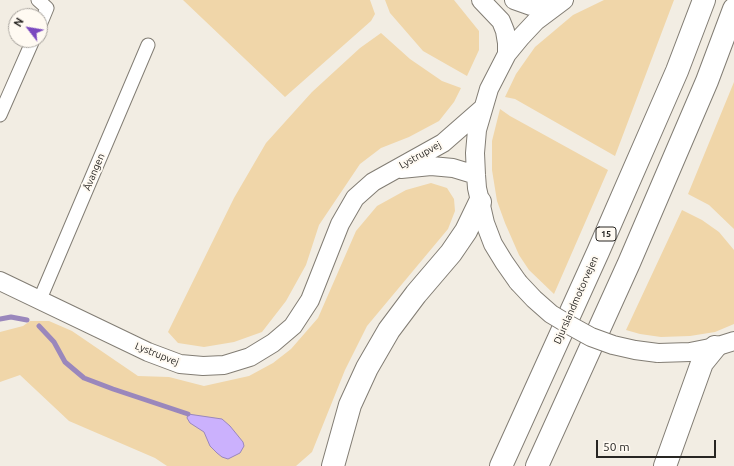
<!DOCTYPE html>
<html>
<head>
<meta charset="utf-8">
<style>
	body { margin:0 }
	#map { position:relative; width:734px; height:466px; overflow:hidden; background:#f2ede3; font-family:Ubuntu,sans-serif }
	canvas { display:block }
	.north { position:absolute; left:8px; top:8px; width:40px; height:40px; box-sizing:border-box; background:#fffaf2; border:1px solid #a9a59f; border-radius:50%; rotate:301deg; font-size:11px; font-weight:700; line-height:16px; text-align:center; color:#282623 }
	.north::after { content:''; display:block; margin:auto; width:14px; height:18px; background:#7a48bf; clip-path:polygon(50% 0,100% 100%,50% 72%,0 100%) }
	.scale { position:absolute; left:596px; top:440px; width:120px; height:18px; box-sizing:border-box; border:2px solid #282623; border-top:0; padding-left:5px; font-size:12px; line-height:14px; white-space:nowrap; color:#282623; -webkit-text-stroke:3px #fffaf2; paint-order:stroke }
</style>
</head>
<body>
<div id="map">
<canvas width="734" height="466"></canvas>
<div class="north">N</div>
<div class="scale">50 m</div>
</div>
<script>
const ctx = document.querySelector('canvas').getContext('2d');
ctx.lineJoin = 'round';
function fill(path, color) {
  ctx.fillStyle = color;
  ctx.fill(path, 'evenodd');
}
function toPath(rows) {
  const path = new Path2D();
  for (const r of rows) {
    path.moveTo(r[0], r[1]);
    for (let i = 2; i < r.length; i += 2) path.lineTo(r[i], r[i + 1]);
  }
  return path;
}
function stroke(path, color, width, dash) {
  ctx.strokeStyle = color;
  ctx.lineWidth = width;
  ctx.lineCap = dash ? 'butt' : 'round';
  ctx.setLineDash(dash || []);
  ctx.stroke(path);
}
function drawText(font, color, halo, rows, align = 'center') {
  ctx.font = font + ' Ubuntu,sans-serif';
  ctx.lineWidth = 4;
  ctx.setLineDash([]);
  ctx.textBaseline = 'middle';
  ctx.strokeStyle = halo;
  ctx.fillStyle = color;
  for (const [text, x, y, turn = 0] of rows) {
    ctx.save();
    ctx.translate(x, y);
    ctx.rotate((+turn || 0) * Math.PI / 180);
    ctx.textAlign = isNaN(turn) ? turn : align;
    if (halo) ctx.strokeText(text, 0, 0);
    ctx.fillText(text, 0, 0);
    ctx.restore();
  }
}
fill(toPath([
	[183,0,370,0,375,14,371,21,285,97],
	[385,0,454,0,479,31,479,50,467,76,423,51,390,13],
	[604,0,674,0,615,156,515,99,505,97,516,74,535,47,573,15],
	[381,33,410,59,442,81,461,88,454,102,439,121,409,137,381,148,360,164,319,225,306,265,286,301,262,332,234,342,204,347,178,343,168,332,234,198,266,143,312,92,360,48],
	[734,82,734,229,709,205,688,194],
	[500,109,510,116,608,170,554,294,529,270,519,255,505,223,497,201,492,170,492,141],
	[431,183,447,188,454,199,455,211,448,229,367,326,345,370,312,452,296,466,167,466,155,458,69,421,20,375,0,382,0,332,23,326,30,321,49,321,72,331,138,376,169,377,204,386,249,376,273,363,291,349,318,318,356,231,377,206,406,190],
	[682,210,702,220,719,232,734,250,734,324,715,332,690,336,661,337,640,334,626,330]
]), '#f0d6a9');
const water = toPath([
	[188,414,222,419,230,426,243,442,244,446,240,453,228,459,222,457,217,453,210,446,204,432,190,423,187,418,188,414]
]);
fill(water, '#cbb1fd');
stroke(water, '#9a87bc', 1);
stroke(toPath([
	[0,319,11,317,27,320],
	[39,326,54,342,65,362,84,378,113,389,188,414]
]), '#9a87bc', 5);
const street = toPath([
	[38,0,47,8,40,25],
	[0,115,33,40],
	[40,299,148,45]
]);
const secondary = toPath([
	[481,0,501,21,505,31,507,43,507,54],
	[514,0,531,6,553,7],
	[401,169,431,166,453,168,476,175],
	[0,281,148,352,180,364,203,366,224,365,250,357,273,343,293,326,310,300,340,224,355,198,373,182,443,143,483,108],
	[518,282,504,262,493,244,485,223,477,188,476,175,475,153,477,130,489,89,507,54,521,37,536,21,564,0],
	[658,353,690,352,715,347,734,341]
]);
const highway = toPath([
	[333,466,350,405,367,368,389,330,416,294,451,253,466,231,480,202],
	[501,466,598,252,677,71,704,0],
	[537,466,629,263,707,81,734,9],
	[665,466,702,363,715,347]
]);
stroke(street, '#827d74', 15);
stroke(secondary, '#827d74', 20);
stroke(highway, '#827d74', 24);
stroke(street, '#fff', 13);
stroke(secondary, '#fff', 18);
stroke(highway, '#fff', 22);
const secondaryBridge = toPath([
	[518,282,534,299,551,314,571,326,591,337,613,345,635,350,658,353]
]);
stroke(secondaryBridge, '#827d74', 20, []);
stroke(secondaryBridge, '#fff', 18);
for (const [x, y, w] of [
	[606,234,20]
]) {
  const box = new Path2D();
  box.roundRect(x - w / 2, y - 7, w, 14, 3);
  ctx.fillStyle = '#fffaf2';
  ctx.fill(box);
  stroke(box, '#282623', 1);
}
drawText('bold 9px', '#282623', null, [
	["15",606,234]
]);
drawText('10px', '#282623', '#fffaf2', [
	["Lystrupvej",420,155,-29],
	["Åvangen",94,172,-67],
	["Djurslandmotorvejen",576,300,-66],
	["Lystrupvej",157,354,22]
]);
</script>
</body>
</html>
